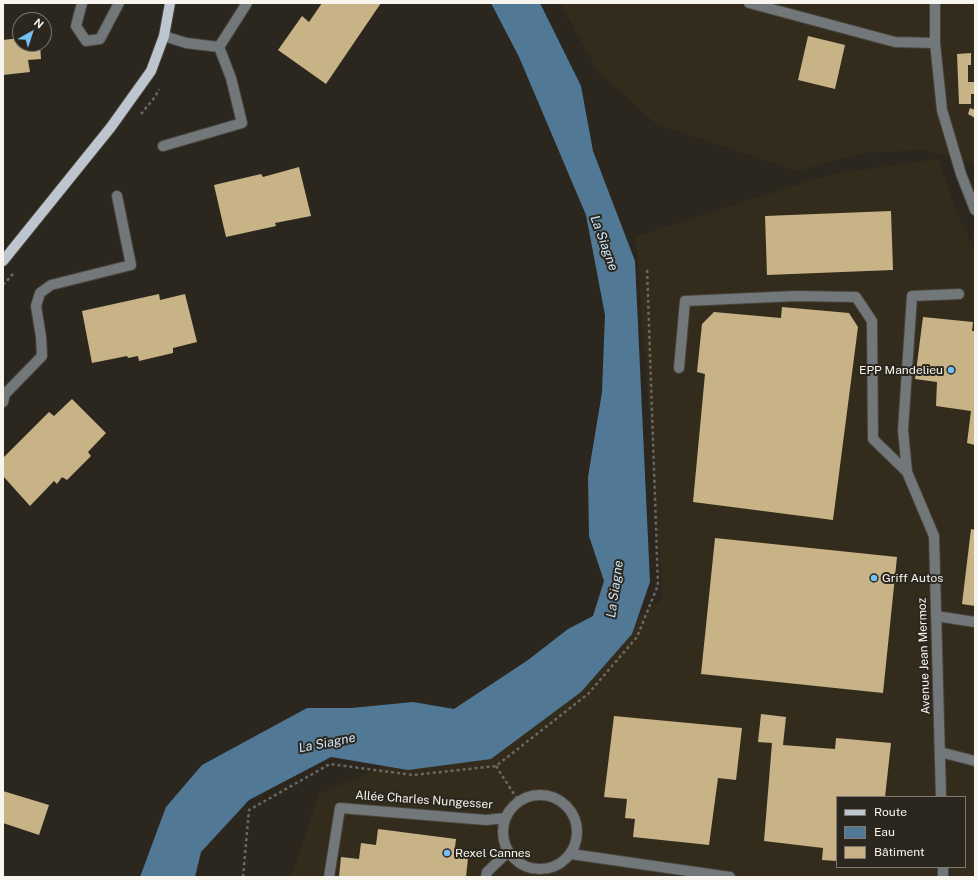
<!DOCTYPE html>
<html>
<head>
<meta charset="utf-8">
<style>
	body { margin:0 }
	#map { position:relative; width:978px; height:880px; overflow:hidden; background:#2b271e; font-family:"Public Sans",sans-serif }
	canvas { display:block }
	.frame { position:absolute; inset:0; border:4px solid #f8f5ef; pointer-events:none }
	.legend { position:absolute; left:836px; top:796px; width:130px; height:72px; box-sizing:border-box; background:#2b271e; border:1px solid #7d7972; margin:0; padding:5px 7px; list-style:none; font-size:12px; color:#f8f5ef }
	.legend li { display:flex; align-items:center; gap:8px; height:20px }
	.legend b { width:20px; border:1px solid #7d7972 }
	.north { position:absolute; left:12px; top:12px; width:40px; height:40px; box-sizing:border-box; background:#2b271e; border:1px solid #7d7972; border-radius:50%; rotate:39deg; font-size:11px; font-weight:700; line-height:16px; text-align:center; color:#f8f5ef }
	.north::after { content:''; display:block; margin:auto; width:14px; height:18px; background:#73c0f6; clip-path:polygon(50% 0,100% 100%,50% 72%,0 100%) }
</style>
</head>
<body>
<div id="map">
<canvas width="978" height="880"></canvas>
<div class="frame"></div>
<ul class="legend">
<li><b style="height:5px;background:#bdc6ce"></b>Route</li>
<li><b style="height:11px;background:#517995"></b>Eau</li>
<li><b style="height:11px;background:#c8b387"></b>Bâtiment</li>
</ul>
<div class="north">N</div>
</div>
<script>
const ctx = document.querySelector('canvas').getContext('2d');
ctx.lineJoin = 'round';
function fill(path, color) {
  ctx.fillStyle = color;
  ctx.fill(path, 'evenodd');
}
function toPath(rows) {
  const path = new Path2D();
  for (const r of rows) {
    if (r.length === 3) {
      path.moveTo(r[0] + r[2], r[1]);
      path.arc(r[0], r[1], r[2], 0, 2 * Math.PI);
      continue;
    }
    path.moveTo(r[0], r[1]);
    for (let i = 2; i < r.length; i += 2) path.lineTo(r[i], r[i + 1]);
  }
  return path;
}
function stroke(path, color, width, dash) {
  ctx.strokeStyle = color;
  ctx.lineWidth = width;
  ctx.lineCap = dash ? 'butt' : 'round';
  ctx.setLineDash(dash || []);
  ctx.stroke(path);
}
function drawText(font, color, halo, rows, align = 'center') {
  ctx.font = font + ' "Public Sans",sans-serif';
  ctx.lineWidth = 4;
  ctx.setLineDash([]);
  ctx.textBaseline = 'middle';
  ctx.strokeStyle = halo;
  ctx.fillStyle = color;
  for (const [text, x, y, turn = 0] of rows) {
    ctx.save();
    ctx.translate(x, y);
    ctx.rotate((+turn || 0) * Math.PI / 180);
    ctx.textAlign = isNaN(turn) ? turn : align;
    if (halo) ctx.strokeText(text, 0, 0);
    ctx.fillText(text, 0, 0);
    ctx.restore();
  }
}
fill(toPath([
	[560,3,975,3,975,163,923,150,861,153,798,171,655,123,597,70],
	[938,159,955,208,975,252,975,877,291,877,319,794,497,718,663,599,636,236,832,174],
	[837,797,965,797,965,867,837,867]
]), '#332c1d');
fill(toPath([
	[491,3,540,3,581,86,593,151,635,261,650,582,632,634,581,692,491,759,408,770,331,757,249,800,201,852,195,877,140,877,166,807,202,765,307,708,351,708,413,702,454,709,528,660,568,629,593,616,604,581,589,536,588,477,602,392,605,315,586,215,519,57]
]), '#517995');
fill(toPath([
	[322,3,381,3,326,84,278,50,302,16,309,22],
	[808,36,845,45,835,89,798,80],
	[20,38,20,44,40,44,41,59,28,60,30,72,3,75,3,40],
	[971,53,971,65,968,65,968,82,975,82,975,94,971,94,971,104,959,104,957,54],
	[970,108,975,110,975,118,968,114],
	[299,167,311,216,275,223,276,226,226,237,214,185,261,174,263,177],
	[891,211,893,270,767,275,765,216],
	[159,294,160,300,185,294,197,342,173,348,173,353,139,361,138,356,128,358,127,356,92,363,82,311],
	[782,307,849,313,858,327,833,520,693,502,705,374,697,372,702,324,714,312,781,318],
	[923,317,973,322,972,331,975,331,975,445,967,443,971,411,936,406,937,382,915,379],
	[72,399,106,433,88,452,91,456,67,480,62,477,57,484,54,481,30,506,3,476,3,458,49,412,54,416],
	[971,529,975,530,975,606,962,604],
	[715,538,897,557,883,693,701,674],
	[761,714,786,717,783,745,835,749,836,738,891,743,885,797,837,797,837,861,822,860,823,848,764,841,772,743,758,742],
	[614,716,742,728,736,780,718,778,709,845,633,837,635,819,625,818,627,799,604,797],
	[3,791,49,805,39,835,3,823],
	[378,829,456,839,454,856,468,858,466,877,339,877,341,857,359,859,361,843,376,845]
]), '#c8b387');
const minor = toPath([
	[82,3,76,26,86,41,100,39,119,3],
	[749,3,895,42,935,43],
	[935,3,935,43,942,110,961,174,975,210],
	[219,47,247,3],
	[163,146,242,123,231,78,219,47,186,43,164,36],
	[679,368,685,301,796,296,856,297,872,321,873,439,907,472],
	[3,402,5,394,42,356,41,337,36,306,40,293,51,285,131,265,117,196],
	[936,616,975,622],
	[940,752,975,761],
	[540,832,37],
	[941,797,934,536,907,472,903,430,912,296,959,294],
	[571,854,730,877],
	[943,867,943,877],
	[329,877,340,808,486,820,505,818],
	[486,877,487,872,508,852]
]);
const major = toPath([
	[3,261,111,127,151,71,164,36,170,3]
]);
stroke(minor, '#48443b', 12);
stroke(major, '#48443b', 12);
stroke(toPath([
	[141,114,155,97,159,89],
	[3,285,13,274],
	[496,766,519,802],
	[243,877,249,810,330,764,413,775,496,766,588,694,637,637,658,585,647,267]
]), '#6c6860', 2.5, [3, 3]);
stroke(minor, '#72777a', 10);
stroke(major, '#bdc6ce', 10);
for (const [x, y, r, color] of [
	[951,370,4,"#73c0f6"],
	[874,578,4,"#73c0f6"],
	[447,853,4,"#73c0f6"]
]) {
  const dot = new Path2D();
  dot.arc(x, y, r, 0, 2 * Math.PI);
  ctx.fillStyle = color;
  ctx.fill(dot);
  stroke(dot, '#2b271e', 1.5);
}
drawText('12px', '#f8f5ef', '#2b271e', [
	["EPP Mandelieu",943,370,"right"],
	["Griff Autos",882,578],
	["Rexel Cannes",455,853]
], 'left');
drawText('12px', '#f8f5ef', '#2b271e', [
	["Avenue Jean Mermoz",924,656,-92],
	["Allée Charles Nungesser",424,800,4]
]);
drawText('italic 13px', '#cce5f8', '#2b271e', [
	["La Siagne",604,243,70],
	["La Siagne",615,589,-82],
	["La Siagne",327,743,-11]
]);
</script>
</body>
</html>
